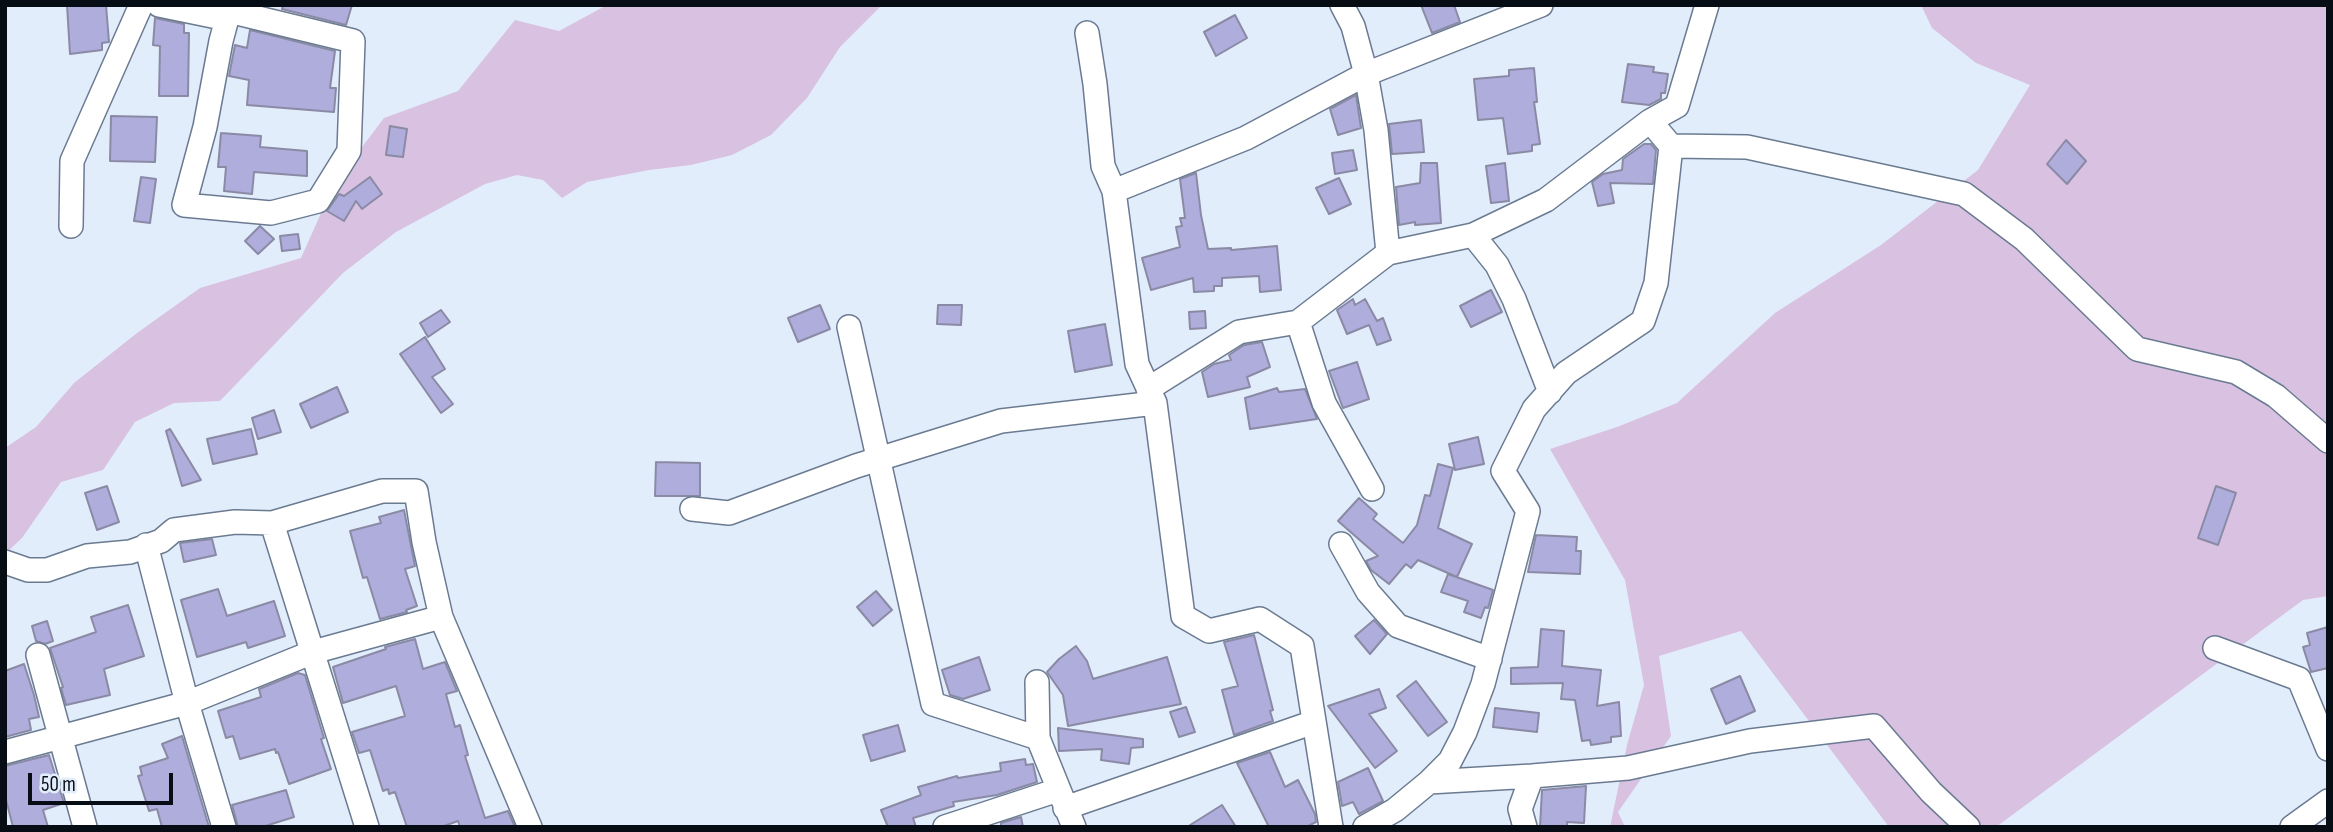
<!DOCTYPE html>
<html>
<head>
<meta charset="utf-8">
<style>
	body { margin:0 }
	#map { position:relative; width:2333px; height:832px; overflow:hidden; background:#e2edfc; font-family:"Sofia Sans Condensed",sans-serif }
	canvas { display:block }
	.frame { position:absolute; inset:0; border:7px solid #070d15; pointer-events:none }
	.scale { position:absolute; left:28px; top:773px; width:145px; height:32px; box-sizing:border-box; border:4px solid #070d15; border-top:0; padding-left:9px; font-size:21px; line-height:24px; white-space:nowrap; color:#070d15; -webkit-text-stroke:5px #e2edfc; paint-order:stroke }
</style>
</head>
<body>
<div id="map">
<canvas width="2333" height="832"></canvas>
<div class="frame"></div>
<div class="scale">50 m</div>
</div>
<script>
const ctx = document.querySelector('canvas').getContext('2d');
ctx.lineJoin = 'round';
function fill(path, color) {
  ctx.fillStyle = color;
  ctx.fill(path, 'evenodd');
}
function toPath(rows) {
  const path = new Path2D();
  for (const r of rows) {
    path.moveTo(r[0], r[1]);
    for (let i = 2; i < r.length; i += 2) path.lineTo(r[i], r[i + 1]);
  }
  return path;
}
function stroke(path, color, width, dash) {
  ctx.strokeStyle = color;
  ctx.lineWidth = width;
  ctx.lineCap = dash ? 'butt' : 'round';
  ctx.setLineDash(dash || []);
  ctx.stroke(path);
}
fill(toPath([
	[607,5,882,5,840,47,807,98,771,135,732,155,691,165,649,170,587,182,562,198,543,180,517,175,485,184,396,232,343,273,220,401,174,403,135,422,103,470,61,482,22,538,5,554,5,448,36,427,74,383,137,333,200,288,301,258,334,184,384,118,458,91,515,20,559,31],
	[1921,5,2328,5,2328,596,2303,600,1996,827,1889,827,1741,631,1659,656,1671,736,1618,812,1625,827,1610,827,1627,745,1644,685,1625,580,1550,449,1617,427,1677,403,1775,313,1881,245,1978,170,2030,85,1976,63,1932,28]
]), '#d9c1e1');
const building = toPath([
	[67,5,106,5,109,42,102,43,102,50,70,54,67,5],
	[283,5,352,5,346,25,282,9,283,5],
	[1421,5,1454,5,1460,22,1432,33,1421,5],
	[1235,15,1247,38,1216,56,1204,32,1235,15],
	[155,18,184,24,184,33,189,33,188,96,159,96,160,46,153,45,155,18],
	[250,30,335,51,330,88,336,88,334,112,247,105,249,80,229,76,235,45,247,48,250,30],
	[1628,64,1654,67,1653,72,1668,74,1665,93,1661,93,1661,99,1649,105,1622,102,1628,64],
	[1534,68,1537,102,1534,102,1540,144,1532,145,1532,151,1508,154,1503,118,1478,120,1474,79,1509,76,1509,70,1534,68],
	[1356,95,1361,128,1338,135,1330,109,1356,95],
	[111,116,157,117,155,162,110,161,111,116],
	[1421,120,1424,152,1392,154,1389,124,1421,120],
	[390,126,407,129,403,157,386,155,390,126],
	[221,133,261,136,260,147,307,151,307,176,254,172,252,194,224,191,226,167,218,167,221,133],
	[2066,140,2086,161,2067,184,2047,164,2066,140],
	[1644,144,1651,144,1656,150,1653,184,1610,183,1614,203,1598,206,1592,182,1603,174,1622,170,1623,159,1644,144],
	[1353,150,1357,170,1335,174,1332,153,1353,150],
	[1421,163,1437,163,1441,223,1415,225,1415,222,1399,225,1396,187,1420,183,1421,163],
	[1505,163,1509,201,1491,203,1486,166,1505,163],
	[1196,173,1201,215,1208,249,1231,248,1231,250,1277,246,1281,290,1260,292,1259,276,1222,278,1222,286,1214,286,1214,291,1194,292,1193,278,1151,290,1142,258,1180,247,1176,227,1182,226,1180,218,1185,218,1180,179,1196,173],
	[141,177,156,179,150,223,134,221,141,177],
	[370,177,382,194,362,209,356,201,344,221,327,211,339,194,344,196,370,177],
	[1339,178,1351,204,1329,214,1316,188,1339,178],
	[260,226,274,239,258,254,245,241,260,226],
	[298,234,300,249,282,251,280,236,298,234],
	[1491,290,1502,312,1471,327,1460,306,1491,290],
	[1353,299,1355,305,1365,299,1377,321,1383,318,1391,340,1377,345,1369,325,1347,334,1337,310,1353,299],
	[820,305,830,329,798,342,788,318,820,305],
	[938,305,962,305,961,325,937,324,938,305],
	[441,310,450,322,428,337,420,323,441,310],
	[1205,311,1206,328,1190,329,1189,312,1205,311],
	[1105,324,1112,365,1075,372,1068,331,1105,324],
	[425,337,445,369,432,377,453,404,441,413,400,354,425,337],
	[1262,342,1270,367,1247,377,1250,387,1208,397,1202,372,1214,364,1231,360,1229,355,1244,345,1262,342],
	[1357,362,1369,399,1343,408,1329,371,1357,362],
	[337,387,348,412,311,428,300,404,337,387],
	[1277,388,1279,392,1305,389,1317,419,1250,429,1245,398,1277,388],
	[274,410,281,432,258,439,252,418,274,410],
	[170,429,201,480,182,486,166,431,170,429],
	[251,429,257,454,213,464,207,439,251,429],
	[1478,437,1484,464,1455,470,1449,444,1478,437],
	[656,462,700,463,700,496,655,496,656,462],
	[1438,464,1453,468,1438,528,1472,544,1457,577,1418,560,1411,568,1406,564,1389,584,1371,570,1366,561,1378,556,1338,521,1359,498,1377,514,1373,519,1403,543,1417,525,1425,495,1430,496,1438,464],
	[107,486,119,522,97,530,85,493,107,486],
	[2216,486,2236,493,2218,545,2198,538,2216,486],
	[404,510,415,566,405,569,417,606,406,610,407,612,380,619,367,577,363,578,350,531,381,523,379,517,404,510],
	[1536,535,1577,537,1576,551,1581,551,1580,574,1528,572,1536,535],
	[212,539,216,555,184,562,180,543,212,539],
	[1448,574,1493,590,1488,608,1485,607,1481,618,1464,612,1468,601,1441,592,1448,574],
	[218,589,227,616,274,601,285,636,248,648,246,642,197,657,181,600,218,589],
	[876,591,892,610,873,626,857,607,876,591],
	[128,605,144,656,104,669,110,695,66,705,61,688,63,687,50,648,96,632,91,617,128,605],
	[1374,620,1387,634,1370,654,1355,636,1374,620],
	[47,621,53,641,45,644,36,641,32,626,47,621],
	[2328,627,2328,668,2311,672,2303,647,2310,645,2307,633,2328,627],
	[1541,629,1564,631,1562,666,1601,670,1597,706,1619,702,1621,736,1611,737,1611,742,1591,745,1590,740,1582,741,1575,700,1561,699,1563,683,1511,684,1511,668,1538,667,1541,629],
	[1254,635,1273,710,1270,711,1273,721,1234,735,1222,690,1238,686,1224,642,1254,635],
	[415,639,423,669,445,662,457,691,446,694,455,727,460,725,468,755,465,756,485,818,508,811,515,827,460,827,458,821,441,827,407,827,395,792,389,794,388,789,383,791,370,750,359,753,352,732,405,716,396,686,343,703,333,667,386,649,385,647,415,639],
	[1076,646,1087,661,1093,679,1167,657,1181,704,1068,726,1063,695,1047,672,1059,659,1076,646],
	[979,657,990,690,963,699,950,695,942,670,979,657],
	[24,664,34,695,39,717,29,719,31,730,5,737,5,671,24,664],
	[298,673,305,675,324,738,321,739,331,769,289,784,278,752,276,753,275,749,240,759,233,736,226,738,218,711,261,697,259,689,298,673],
	[1740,676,1755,711,1726,724,1711,689,1740,676],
	[1416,681,1447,722,1428,736,1397,696,1416,681],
	[1379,689,1386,708,1369,714,1397,751,1375,768,1328,706,1379,689],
	[1186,707,1195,732,1179,737,1170,712,1186,707],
	[1495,708,1539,713,1537,732,1493,727,1495,708],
	[898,725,905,751,871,761,863,735,898,725],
	[1058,728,1143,739,1143,747,1131,748,1129,764,1101,760,1102,749,1059,751,1058,728],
	[182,736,209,827,162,827,157,809,149,811,138,776,142,775,140,767,168,758,162,744,182,736],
	[1270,752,1285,787,1298,780,1315,814,1316,822,1306,827,1269,827,1237,763,1270,752],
	[49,755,64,803,43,810,48,827,13,827,5,796,5,766,49,755],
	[1025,759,1026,765,1033,764,1037,782,997,795,953,802,954,806,913,818,916,827,888,827,881,810,921,795,918,787,957,776,958,778,1001,771,1000,763,1025,759],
	[1368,768,1383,801,1359,814,1353,802,1342,806,1338,782,1368,768],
	[1586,786,1584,823,1567,822,1567,827,1540,827,1542,790,1586,786],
	[286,790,294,817,262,827,238,827,232,805,286,790],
	[1222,805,1236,827,1187,827,1222,805],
	[1021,817,1023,827,1001,827,1001,823,1021,817]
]);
fill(building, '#afaddc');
stroke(building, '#8b8aa5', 2);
const minor = toPath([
	[159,5,227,19],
	[1342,5,1353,26,1366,74,1376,130,1388,253],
	[229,11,353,41,349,151,318,201,271,213,184,205,205,127,221,41,229,11,231,5],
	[1087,33,1095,84,1103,166,1114,191],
	[1650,121,1677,106,1707,5],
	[71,226,72,161,141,5],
	[1473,235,1497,265,1514,299,1550,392],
	[1298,322,1324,403,1372,489],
	[849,327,933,704,1038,738],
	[1148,389,1239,332,1298,322,1388,253,1473,235,1546,200,1650,121,1671,146],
	[692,509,729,513,856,466,1001,421,1155,403],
	[272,523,367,827],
	[1341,544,1368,592,1398,626,1490,659],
	[146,545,187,703,224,827],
	[5,562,28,570,47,570,87,556,130,552,161,541,174,530,235,522,272,523,382,491,416,491,424,542,441,617,530,827],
	[2215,648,2299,679,2328,749],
	[38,655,85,827],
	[1037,682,1038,738,1074,827],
	[5,752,187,703,313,652,441,617],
	[1429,782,1532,776,1628,768,1750,741,1874,726,1931,792,1968,827],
	[1065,808,1314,722],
	[945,827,1058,790],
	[1331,827,1302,646,1260,619,1209,631,1183,616,1155,403,1137,364,1114,191,1246,138,1366,74,1541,5],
	[1365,827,1395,810,1429,782,1450,761,1465,732,1483,684,1528,511,1503,471,1534,409,1566,373,1643,321,1656,283,1671,146,1747,147,1964,194,2024,239,2137,349,2236,372,2276,396,2328,441],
	[1525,827,1520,809,1532,776],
	[2292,827,2328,801]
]);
stroke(minor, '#6a7b91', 26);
stroke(minor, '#fff', 23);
</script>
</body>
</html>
